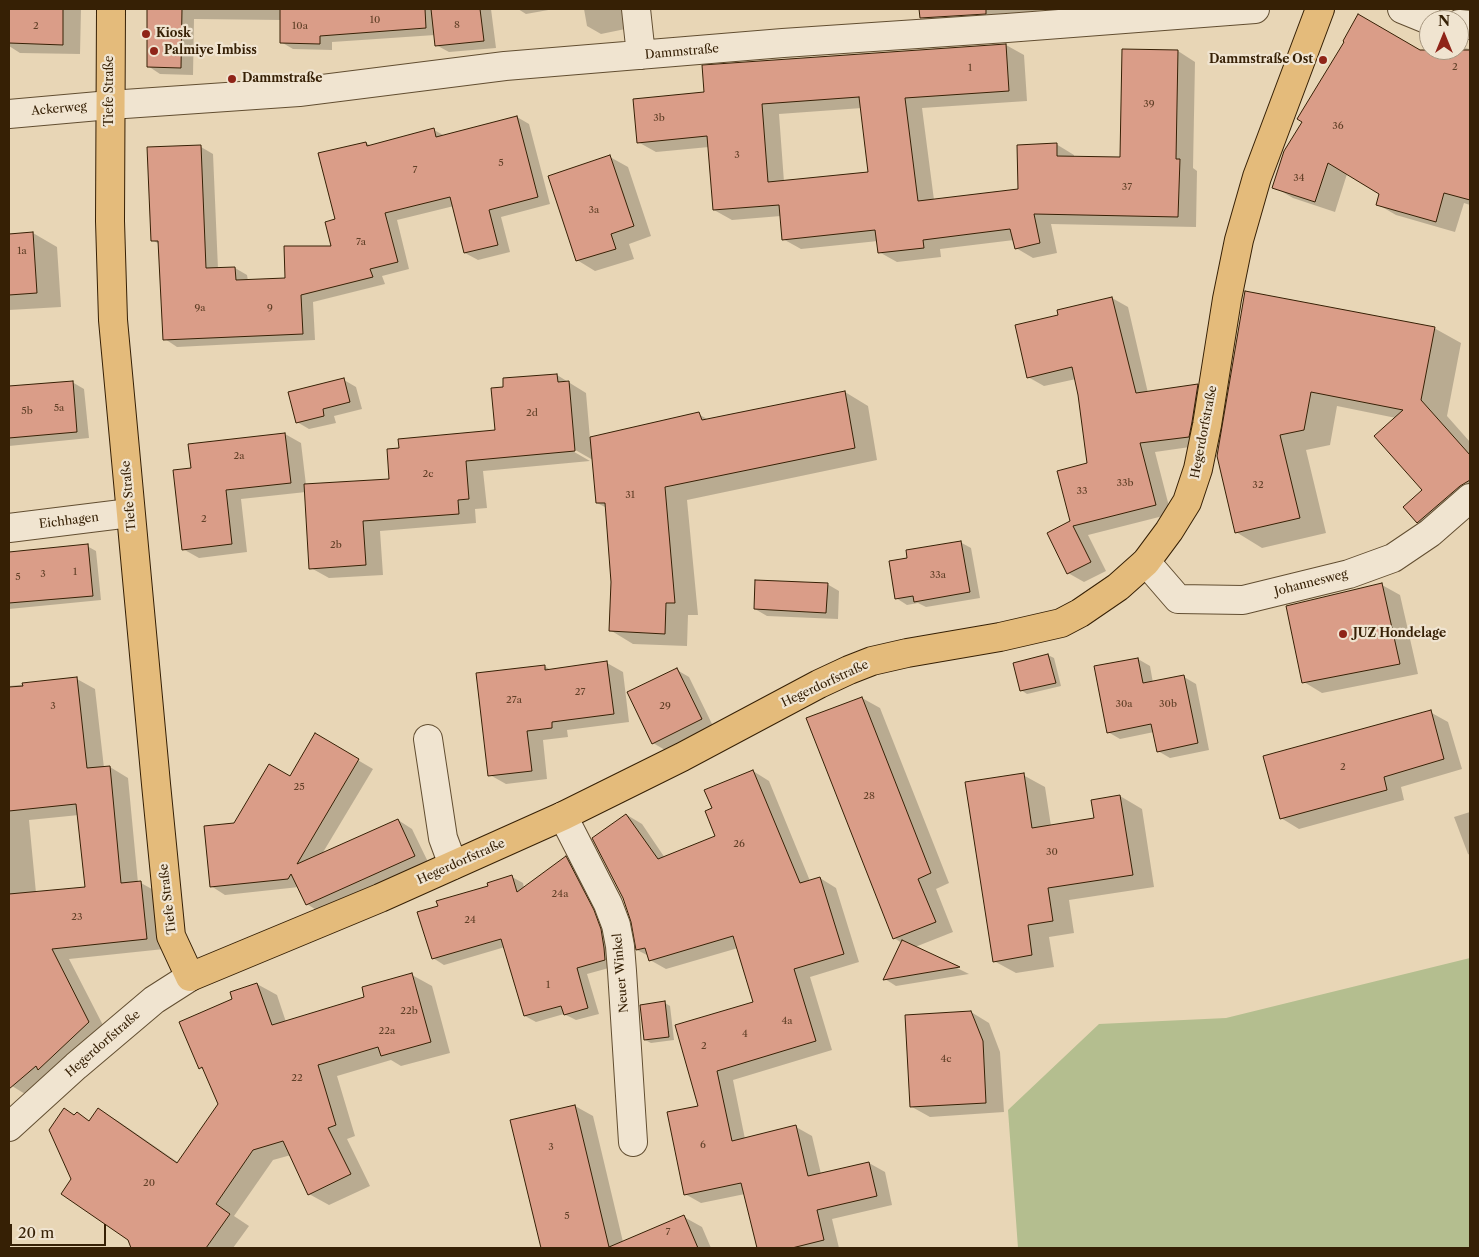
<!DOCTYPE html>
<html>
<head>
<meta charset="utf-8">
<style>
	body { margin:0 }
	#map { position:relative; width:1479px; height:1257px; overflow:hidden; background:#e8d6b6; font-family:"Libre Caslon Text",serif }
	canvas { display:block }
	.frame { position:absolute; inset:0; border:10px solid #362005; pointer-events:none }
	.north { position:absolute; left:1419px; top:10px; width:50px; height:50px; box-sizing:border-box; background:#f0e4d0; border:1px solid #a6967f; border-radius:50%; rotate:0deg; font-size:14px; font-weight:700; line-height:20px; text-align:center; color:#362005 }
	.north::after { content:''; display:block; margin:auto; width:18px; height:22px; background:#8f2418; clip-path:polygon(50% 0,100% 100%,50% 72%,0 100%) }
	.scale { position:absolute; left:10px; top:1224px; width:96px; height:22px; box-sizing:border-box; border:2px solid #362005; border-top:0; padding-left:6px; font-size:15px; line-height:18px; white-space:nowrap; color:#362005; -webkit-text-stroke:4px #f0e4d0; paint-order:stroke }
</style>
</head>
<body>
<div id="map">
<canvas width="1479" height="1257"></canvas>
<div class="frame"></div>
<div class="north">N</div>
<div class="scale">20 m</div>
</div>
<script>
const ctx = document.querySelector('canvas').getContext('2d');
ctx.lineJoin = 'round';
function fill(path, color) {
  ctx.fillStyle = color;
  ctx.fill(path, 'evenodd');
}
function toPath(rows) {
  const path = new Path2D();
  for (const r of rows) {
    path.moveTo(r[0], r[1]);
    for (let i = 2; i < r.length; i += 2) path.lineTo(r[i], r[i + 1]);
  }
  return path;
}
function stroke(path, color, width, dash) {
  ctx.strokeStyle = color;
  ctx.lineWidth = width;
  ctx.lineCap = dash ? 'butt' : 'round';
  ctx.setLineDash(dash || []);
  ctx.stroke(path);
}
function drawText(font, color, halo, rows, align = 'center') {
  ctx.font = font + ' "Libre Caslon Text",serif';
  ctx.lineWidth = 4.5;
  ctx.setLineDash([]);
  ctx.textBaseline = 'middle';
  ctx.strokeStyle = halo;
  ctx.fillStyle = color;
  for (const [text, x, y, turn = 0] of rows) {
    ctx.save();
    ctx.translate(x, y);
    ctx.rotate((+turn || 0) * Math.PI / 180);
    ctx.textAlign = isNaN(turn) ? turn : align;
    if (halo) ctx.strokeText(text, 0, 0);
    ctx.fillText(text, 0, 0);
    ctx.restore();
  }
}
fill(toPath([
	[1470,958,1470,1248,1018,1248,1008,1110,1099,1024,1226,1018]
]), '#b4be8f');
fill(toPath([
	[9,9,81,9,80,54,20,53,9,46],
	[149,9,491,9,496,48,449,52,436,45,435,35,332,42,332,50,293,49,281,42,281,20,194,19,193,75,160,74,148,66],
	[518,9,554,9,526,14],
	[584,9,637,9,635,27,601,34,587,26],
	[921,9,1053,9,1018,13,1018,21,936,26,921,17],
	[1006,45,1024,55,1027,101,922,108,934,200,1020,190,1056,144,1074,155,1074,157,1121,158,1178,51,1195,62,1193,168,1197,171,1196,227,1051,224,1057,253,1033,258,1016,248,1014,240,940,249,941,257,897,262,879,252,878,241,801,249,783,239,781,216,732,220,714,210,709,147,656,152,638,142,705,93],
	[862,108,870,173,784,182,779,114],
	[1459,47,1470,49,1470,205,1464,203,1455,232,1396,215,1377,204,1380,194,1347,174,1335,212,1293,198,1274,187,1441,63,1443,50,1459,50],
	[517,117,529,124,550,204,501,217,510,252,478,260,465,253,454,206,397,220,409,269,382,276,385,284,313,302,315,340,177,347,165,339,160,245,153,240,201,147,213,154,218,269,235,268,247,275,248,281,286,279,332,247,336,220,366,143,371,146,434,130,445,136],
	[610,157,628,167,651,236,629,244,634,259,595,271,577,260],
	[33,233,57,247,61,307,9,310,9,235],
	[1246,292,1434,328,1461,343,1447,416,1470,442,1470,515,1444,537,1418,522,1424,490,1396,418,1337,406,1330,445,1306,450,1326,533,1262,548,1236,532],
	[1112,298,1128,307,1148,393,1197,386,1213,395,1204,445,1155,452,1171,514,1088,535,1106,571,1084,582,1068,573,1072,522,1089,464,1076,379,1044,386,1028,377,1060,315],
	[557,375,586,393,590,439,698,414,709,420,845,392,868,406,877,460,687,500,698,615,688,615,687,646,633,644,610,630,613,582,607,508,597,503,593,460,570,447,569,449,590,461,483,471,487,508,475,509,476,523,380,531,383,575,329,578,311,568,306,492,241,499,247,552,199,558,183,549,192,469,285,434,301,443,306,485,391,480,400,449,496,431,505,388],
	[344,380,356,387,362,409,334,416,336,423,309,429,297,422],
	[72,382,84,389,89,438,9,446,9,388],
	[960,542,971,548,980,598,926,607,918,603,907,605,896,598,908,559],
	[87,546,96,551,101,600,9,609,9,553],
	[827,584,839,591,838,619,767,616,755,609],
	[1382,585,1400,595,1418,674,1322,693,1304,682],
	[1048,655,1054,658,1061,686,1027,694,1021,690,1015,663],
	[1138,659,1150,666,1153,683,1184,677,1196,684,1209,750,1170,758,1158,751,1154,732,1120,739,1108,732],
	[607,663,623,672,629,722,567,730,568,737,543,740,547,779,506,784,490,775,544,666,551,670],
	[677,670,689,677,713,726,665,750,653,743],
	[9,679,9,686,77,679,95,689,104,768,110,767,128,778,138,883,141,883,159,893,164,949,69,959,107,1033,30,1097,12,1086,9,1081,9,778,34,776,24,730,9,722],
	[79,815,86,888,36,893,29,820],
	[862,698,880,708,949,883,936,889,953,932,915,947,969,974,896,986,885,979,902,943,894,938],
	[1430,712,1448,722,1462,769,1401,787,1404,800,1299,829,1281,818],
	[315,735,373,769,322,854,398,820,412,829,429,864,321,913,307,904,299,887,225,895,211,886,235,825,290,778],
	[753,771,769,781,810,881,820,878,836,888,859,962,810,977,832,1050,733,1080,745,1139,796,1127,812,1136,821,1174,869,1163,885,1172,892,1205,832,1219,839,1248,758,1248,745,1194,701,1203,685,1194,700,1107,676,1026,755,1003,738,948,666,969,650,960,649,956,637,950,627,815,642,824,665,858,717,836,714,809],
	[1023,775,1045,787,1051,826,1096,820,1093,801,1120,796,1142,809,1154,887,1069,900,1074,933,1049,937,1054,967,1016,973,994,961],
	[1470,812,1470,855,1468,854,1454,817],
	[566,858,577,864,612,937,616,966,587,974,599,1014,576,1020,564,1014,536,1022,525,1016,505,947,444,965,433,958,439,906,512,877,523,883,524,888],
	[412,975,432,986,450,1053,401,1066,391,1060,337,1076,355,1136,347,1139,370,1186,329,1205,309,1194,291,1155,273,1160,234,1216,249,1226,233,1248,132,1248,129,1239,72,1180,65,1110,76,1116,77,1114,91,1122,99,1110,118,1121,179,1163,219,1104,205,1070,200,1068,234,1000,257,984,277,995,286,1022,366,998],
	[665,1003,670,1006,674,1040,651,1043,645,1040],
	[971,1012,989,1023,1000,1052,1004,1112,930,1117,912,1107],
	[575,1106,593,1116,623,1242,684,1217,702,1227,711,1248,542,1248,512,1121]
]), '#0003');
const building = toPath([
	[9,9,63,9,63,45,9,43,9,9],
	[147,9,182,9,181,68,147,67,147,9],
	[280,9,425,9,426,28,320,36,320,44,280,43,280,9],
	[431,9,480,9,484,41,435,46,431,9],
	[919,9,986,9,986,14,920,18,919,9],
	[1358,14,1420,50,1470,50,1470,200,1444,193,1436,222,1376,205,1379,194,1328,163,1315,202,1272,188,1284,151,1302,122,1297,119,1344,42,1343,41,1358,14],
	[1006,44,1009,91,905,98,918,201,1018,189,1017,145,1057,143,1057,156,1120,157,1122,49,1178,50,1176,159,1180,159,1178,217,1034,214,1040,243,1015,249,1010,229,923,240,924,248,878,253,875,230,782,240,779,205,713,210,707,136,637,143,633,99,704,92,702,65,1006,44],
	[859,97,868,172,768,182,762,104,859,97],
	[517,116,538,197,489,210,498,245,464,253,450,197,385,213,398,262,370,269,373,277,301,295,303,334,163,340,158,241,151,241,147,147,201,145,206,268,235,267,236,280,285,278,284,246,331,246,325,222,335,219,318,153,366,142,367,146,434,128,436,137,517,116],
	[610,155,634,226,611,234,616,249,576,261,548,176,610,155],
	[33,232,37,293,9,295,9,234,33,232],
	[1245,291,1435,327,1421,400,1470,455,1470,480,1460,486,1417,523,1403,507,1422,490,1374,436,1403,410,1311,392,1304,430,1280,435,1300,518,1235,533,1217,456,1245,291],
	[1112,297,1136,393,1198,384,1192,422,1189,437,1140,443,1156,505,1073,526,1091,562,1067,574,1047,533,1070,521,1057,471,1087,463,1078,395,1072,367,1027,378,1015,325,1058,315,1057,310,1112,297],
	[557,374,558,382,569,381,575,451,466,461,469,499,458,500,459,514,363,521,366,565,309,569,304,484,389,479,387,449,399,448,398,439,495,430,491,388,503,387,503,378,557,374],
	[344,378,350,402,323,409,324,416,296,423,288,392,344,378],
	[73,381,77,432,9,438,9,386,73,381],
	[845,391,855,448,665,487,675,603,666,603,665,634,609,631,611,582,605,503,596,503,590,437,699,412,702,420,845,391],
	[285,433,291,483,226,490,232,544,182,550,173,470,191,468,188,444,285,433],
	[961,541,970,592,914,602,913,596,895,599,889,561,907,558,906,550,961,541],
	[88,544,93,596,9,603,9,552,88,544],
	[755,580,828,583,826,613,754,609,755,580],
	[1382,583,1400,664,1302,683,1286,606,1382,583],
	[1048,654,1056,683,1020,691,1013,663,1048,654],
	[1138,658,1143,683,1184,675,1198,743,1157,752,1151,724,1107,733,1094,666,1138,658],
	[607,661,614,714,552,722,552,728,527,731,532,771,488,776,476,673,545,665,545,670,607,661],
	[677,668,702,719,652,744,627,692,677,668],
	[77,677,87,768,110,766,121,883,141,881,147,939,52,949,89,1022,38,1070,36,1066,9,1089,9,894,85,887,76,804,9,811,9,687,23,686,22,683,77,677],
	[862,697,931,873,918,879,936,922,893,939,806,718,862,697],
	[1431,710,1444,759,1384,777,1387,790,1280,819,1263,756,1431,710],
	[315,733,359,759,297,864,398,819,415,856,306,905,291,874,288,879,210,887,204,826,234,823,269,764,290,776,315,733],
	[753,770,800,883,820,877,844,954,794,969,816,1041,717,1071,732,1141,796,1125,808,1176,869,1162,877,1196,817,1210,824,1240,792,1248,757,1248,741,1183,684,1195,667,1112,698,1106,675,1025,753,1002,733,936,649,961,645,948,636,950,631,922,623,898,592,838,626,814,658,859,715,836,705,811,712,808,704,790,753,770],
	[1024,773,1032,828,1094,818,1091,800,1120,795,1133,875,1048,888,1053,921,1028,925,1032,955,993,962,965,782,1024,773],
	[566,856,594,910,601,929,604,948,605,960,577,968,588,1008,564,1015,561,1006,524,1016,501,939,432,959,417,912,438,906,436,901,488,886,487,883,512,875,517,892,566,856],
	[902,940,960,967,883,980,902,940],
	[412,973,431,1042,381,1056,378,1047,318,1065,336,1125,328,1128,351,1174,308,1195,283,1141,253,1150,216,1204,230,1214,206,1248,131,1248,128,1240,61,1194,71,1179,49,1130,64,1108,74,1115,77,1112,89,1121,98,1108,177,1163,218,1104,202,1067,199,1069,179,1022,232,999,230,992,257,983,272,1025,364,997,362,987,412,973],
	[665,1001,669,1037,644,1040,640,1005,665,1001],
	[971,1011,983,1041,986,1103,910,1107,905,1015,971,1011],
	[575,1105,609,1247,684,1215,698,1248,541,1248,510,1120,575,1105]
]);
fill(building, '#da9d88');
stroke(building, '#362005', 1);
const minor = toPath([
	[636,9,641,55],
	[1402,9,1429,20],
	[1459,24,1470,25],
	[9,114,110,105,299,92,505,66,783,43,1007,28,1255,9],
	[9,528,130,513],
	[1146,562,1178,599,1243,600,1349,574,1393,558,1430,533,1470,498],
	[428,739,443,838,453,865],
	[563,816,608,904,616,925,620,946,622,971,633,1142],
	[9,1127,76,1066,154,1000,190,977]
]);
const major = toPath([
	[111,9,110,221,113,320,156,784,171,936,190,977,380,898,563,816,682,757,819,684,849,670,872,661,907,653,1000,637,1061,623,1080,613,1118,587,1146,562,1169,531,1187,502,1198,469,1207,425,1227,299,1239,240,1257,177,1320,9]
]);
stroke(minor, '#624e31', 30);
stroke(major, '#362005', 30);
stroke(minor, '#f0e4d0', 28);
stroke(major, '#e4bb7b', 28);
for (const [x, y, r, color] of [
	[146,34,5,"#8f2418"],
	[154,51,5,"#8f2418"],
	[1323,60,5,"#8f2418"],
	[232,79,5,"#8f2418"],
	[1343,634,5,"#8f2418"]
]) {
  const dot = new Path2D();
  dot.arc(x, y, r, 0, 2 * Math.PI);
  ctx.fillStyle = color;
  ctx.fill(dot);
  stroke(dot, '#f0e4d0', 2);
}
drawText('10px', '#5f3f26', null, [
	["10",375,20],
	["8",457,25],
	["2",36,26],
	["10a",300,26],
	["2",1455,67],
	["1",970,68],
	["39",1149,104],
	["3b",659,118],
	["36",1338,126],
	["3",737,155],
	["5",501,163],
	["7",415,170],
	["34",1299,178],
	["37",1127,187],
	["3a",594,210],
	["7a",361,242],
	["1a",22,251],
	["9a",200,308],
	["9",270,308],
	["5a",59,408],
	["5b",27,411],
	["2d",532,413],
	["2a",239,456],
	["2c",428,474],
	["33b",1125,483],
	["32",1258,485],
	["33",1082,491],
	["31",630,495],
	["2",204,519],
	["2b",336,545],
	["1",75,572],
	["3",43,574],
	["33a",938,575],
	["5",18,577],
	["27",580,692],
	["27a",514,700],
	["30a",1124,704],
	["30b",1168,704],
	["3",53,706],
	["29",665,706],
	["2",1343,767],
	["25",299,787],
	["28",869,796],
	["26",739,844],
	["30",1052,852],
	["24a",560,894],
	["23",77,917],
	["24",470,920],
	["1",548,985],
	["22b",409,1011],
	["4a",787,1021],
	["22a",387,1031],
	["4",745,1034],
	["2",704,1046],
	["4c",946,1059],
	["22",297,1078],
	["6",703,1145],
	["3",551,1147],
	["20",149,1183],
	["5",567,1216],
	["7",668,1232]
]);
drawText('bold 12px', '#362005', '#f0e4d0', [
	["Kiosk",156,34],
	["Palmiye Imbiss",164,51],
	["Dammstraße Ost",1313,60,"right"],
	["Dammstraße",242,79],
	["JUZ Hondelage",1353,634]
], 'left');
drawText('12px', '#362005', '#f0e4d0', [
	["Dammstraße",682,52,-5],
	["Tiefe Straße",110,91,-90],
	["Ackerweg",59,109,-5],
	["Hegerdorfstraße",1204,432,-79],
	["Tiefe Straße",129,496,-95],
	["Eichhagen",69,521,-7],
	["Johannesweg",1311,583,-14],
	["Hegerdorfstraße",825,684,-25],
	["Hegerdorfstraße",461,862,-24],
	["Tiefe Straße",168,899,-97],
	["Neuer Winkel",621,973,-95],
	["Hegerdorfstraße",103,1044,-41]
]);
</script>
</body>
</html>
